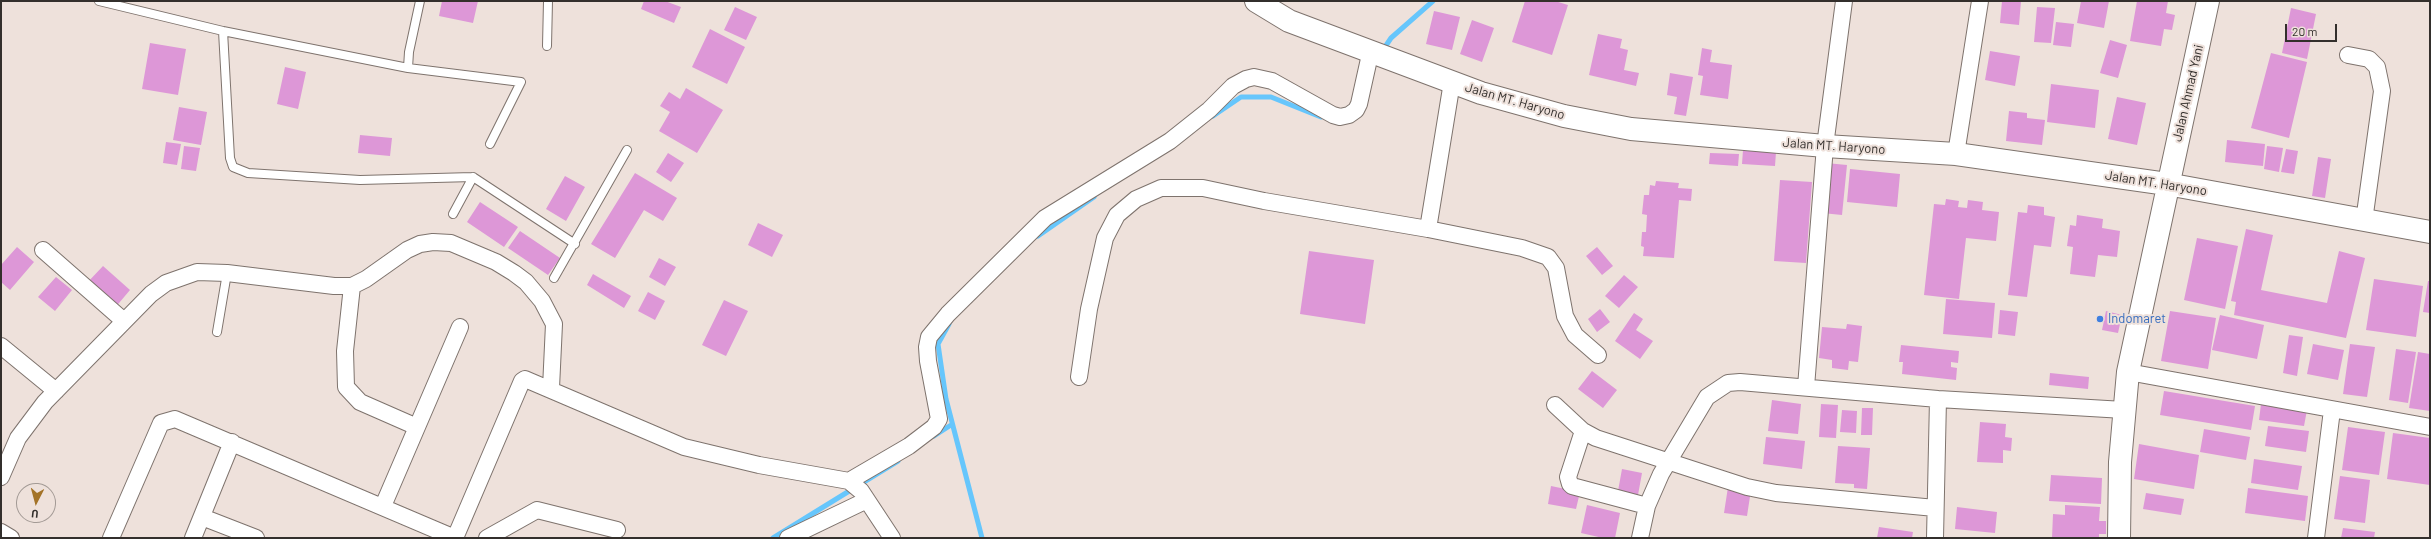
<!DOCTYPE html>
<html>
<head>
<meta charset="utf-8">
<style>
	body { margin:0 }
	#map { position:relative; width:2431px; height:539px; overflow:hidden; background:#eee1db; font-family:Barlow,sans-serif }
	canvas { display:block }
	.frame { position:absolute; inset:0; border:2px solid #332f2c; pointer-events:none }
	.north { position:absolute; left:16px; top:483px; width:40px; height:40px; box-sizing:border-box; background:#eee1db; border:1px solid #a39a95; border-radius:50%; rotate:186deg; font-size:11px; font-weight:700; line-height:16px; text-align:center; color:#332f2c }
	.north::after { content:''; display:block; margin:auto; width:14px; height:18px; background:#a37328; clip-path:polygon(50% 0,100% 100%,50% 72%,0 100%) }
	.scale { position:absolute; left:2285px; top:24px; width:52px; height:18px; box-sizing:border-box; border:2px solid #332f2c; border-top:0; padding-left:5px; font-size:12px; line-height:14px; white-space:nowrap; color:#332f2c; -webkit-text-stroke:3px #eee1db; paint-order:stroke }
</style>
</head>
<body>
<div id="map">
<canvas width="2431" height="539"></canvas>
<div class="frame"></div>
<div class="north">U</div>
<div class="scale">20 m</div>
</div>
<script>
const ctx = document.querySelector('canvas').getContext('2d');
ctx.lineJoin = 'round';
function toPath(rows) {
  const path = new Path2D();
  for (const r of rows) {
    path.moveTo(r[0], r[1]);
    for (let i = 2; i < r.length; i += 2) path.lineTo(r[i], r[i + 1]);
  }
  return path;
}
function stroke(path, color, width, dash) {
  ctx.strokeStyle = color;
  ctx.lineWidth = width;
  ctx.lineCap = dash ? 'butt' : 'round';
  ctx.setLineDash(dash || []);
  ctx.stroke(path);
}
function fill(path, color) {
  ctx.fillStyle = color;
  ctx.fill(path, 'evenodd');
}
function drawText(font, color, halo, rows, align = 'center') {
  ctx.font = font + ' Barlow,sans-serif';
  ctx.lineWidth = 4;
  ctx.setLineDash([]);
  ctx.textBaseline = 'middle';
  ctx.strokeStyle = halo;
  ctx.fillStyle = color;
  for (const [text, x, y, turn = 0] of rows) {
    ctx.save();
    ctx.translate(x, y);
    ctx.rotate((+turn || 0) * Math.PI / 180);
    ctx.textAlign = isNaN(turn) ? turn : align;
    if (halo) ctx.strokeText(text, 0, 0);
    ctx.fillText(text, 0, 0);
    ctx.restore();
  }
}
stroke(toPath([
	[1383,50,1391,38,1433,1],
	[1213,116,1241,97,1271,97,1321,117],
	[1038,236,1094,197],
	[949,324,938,344,946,399,982,538],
	[934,436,951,425],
	[773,538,898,461]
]), '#66c6fc', 5);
fill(toPath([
	[442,1,478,1,473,23,439,16],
	[644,1,665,1,681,7,674,23,641,9],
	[1525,1,1555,1,1568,5,1552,55,1512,42],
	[2002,1,2021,1,2019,25,2000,23],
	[2081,1,2109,1,2104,28,2077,23],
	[2137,1,2168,1,2166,13,2175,15,2172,30,2164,29,2161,46,2130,41],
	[735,7,757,17,746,40,724,30],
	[2037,7,2055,8,2051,43,2034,42],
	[2291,8,2316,14,2307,59,2282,53],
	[1434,11,1460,17,1452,50,1426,44],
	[1472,20,1494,28,1482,62,1460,54],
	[2056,22,2074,24,2071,47,2053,45],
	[710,29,745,47,727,84,692,67],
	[1598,34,1622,39,1620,48,1628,50,1624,70,1639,73,1636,86,1589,75],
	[2110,40,2127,45,2118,78,2100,73],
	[150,43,186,49,178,95,142,89],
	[1702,48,1712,50,1710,62,1732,65,1728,99,1700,95,1703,76,1698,75],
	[1990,51,2020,56,2015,86,1985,80],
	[2271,53,2307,62,2289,138,2251,128],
	[285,67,306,72,298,109,277,104],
	[1670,73,1693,77,1686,116,1674,114,1677,97,1667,95],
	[2051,84,2099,90,2095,128,2047,122],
	[686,88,723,110,697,153,659,131,670,112,660,106,669,92,680,99],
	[2117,97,2146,103,2137,145,2108,139],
	[179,107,207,112,201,145,173,140],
	[2009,111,2027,113,2027,118,2045,120,2042,145,2006,141],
	[360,135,392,138,390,156,358,153],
	[2227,140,2265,144,2263,166,2225,162],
	[166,142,181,144,177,165,163,163],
	[184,146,200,148,196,171,181,169],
	[2267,146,2283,148,2279,172,2264,169],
	[2286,149,2298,151,2294,174,2281,172],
	[1743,150,1776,152,1775,166,1742,164],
	[668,153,684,163,671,182,656,172],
	[1710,153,1739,154,1738,166,1709,164],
	[2318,157,2331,159,2325,198,2312,196],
	[1826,163,1847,165,1842,215,1822,213],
	[1850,169,1900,174,1897,207,1847,202],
	[635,173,677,198,663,221,644,210,615,258,591,244],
	[565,176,585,187,566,221,546,209],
	[1780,180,1812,182,1806,263,1774,261],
	[1656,181,1679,183,1678,188,1692,189,1691,201,1679,200,1674,258,1643,256,1644,247,1641,246,1642,232,1646,232,1647,215,1642,214,1644,195,1649,195,1650,185,1655,186],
	[1946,199,1959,201,1958,207,1967,208,1968,200,1983,202,1982,210,1999,212,1996,241,1966,238,1959,299,1924,295,1934,204,1945,205],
	[480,202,518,227,504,247,467,222],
	[2028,205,2044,207,2044,215,2055,217,2051,247,2034,245,2027,297,2008,295,2018,212,2027,213],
	[2077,215,2103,219,2102,228,2120,231,2117,257,2098,255,2095,277,2070,274,2073,247,2067,246,2070,225,2076,226],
	[758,223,783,235,772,257,748,245],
	[2246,229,2273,235,2261,290,2327,303,2339,251,2365,258,2346,338,2234,315,2236,302,2231,301],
	[520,231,560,258,548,275,508,248],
	[2197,238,2238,246,2225,309,2184,300],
	[17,247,34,262,10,290,1,282,1,265],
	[1597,247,1613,266,1602,275,1586,256],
	[1309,251,1374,260,1365,324,1300,314],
	[659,258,676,267,665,286,649,277],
	[103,266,130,290,114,309,86,284],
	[593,274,631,296,624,308,587,285],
	[1624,275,1638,287,1619,308,1605,296],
	[56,277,72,290,55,311,38,297],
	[2374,279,2423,286,2416,337,2366,330],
	[2428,281,2430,281,2430,313,2423,312],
	[648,292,665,301,655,320,638,311],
	[1946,299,1995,303,1992,338,1943,334],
	[724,300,748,311,726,356,702,345],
	[1600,309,1610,322,1597,332,1588,319],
	[2000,310,2018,312,2015,336,1998,334],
	[2106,311,2122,315,2118,333,2102,330],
	[2170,311,2216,318,2208,369,2161,361],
	[1634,313,1643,319,1636,330,1653,341,1640,359,1615,341],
	[2220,315,2264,325,2257,359,2212,350],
	[1847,324,1862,326,1858,362,1849,361,1848,370,1832,368,1832,360,1819,358,1822,327,1846,329],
	[2289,335,2303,337,2297,376,2283,373],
	[2313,344,2344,350,2338,380,2307,374],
	[2350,344,2375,347,2367,397,2343,394],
	[1901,345,1959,351,1958,363,1951,362,1951,367,1957,368,1956,380,1902,374,1903,362,1899,362],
	[2396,349,2416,352,2408,403,2389,400],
	[2418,352,2430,354,2430,411,2409,408],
	[1592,371,1617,390,1603,408,1578,389],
	[2050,373,2089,377,2088,389,2049,385],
	[2164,391,2255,406,2251,430,2160,415],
	[1772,400,1801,404,1798,434,1768,431],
	[1821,404,1838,405,1836,438,1819,437],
	[2261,404,2307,410,2304,426,2259,420],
	[1862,408,1873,408,1872,435,1861,435],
	[1842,410,1857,411,1856,433,1840,432],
	[1980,422,2006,424,2005,437,2012,438,2011,451,2003,450,2003,463,1977,462],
	[2268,426,2309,431,2306,452,2265,446],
	[2348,427,2385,432,2379,475,2342,470],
	[2204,429,2250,437,2246,460,2200,452],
	[2393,433,2430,438,2430,485,2387,479],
	[1766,437,1805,441,1802,469,1763,464],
	[2139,444,2199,455,2194,489,2134,479],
	[1838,446,1870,448,1867,489,1854,488,1854,484,1835,483],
	[2254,459,2302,466,2298,490,2251,483],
	[1622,469,1642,473,1638,495,1618,491],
	[2051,475,2102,478,2101,504,2049,501],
	[2340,476,2370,480,2365,523,2334,519],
	[1551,486,1580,492,1576,509,1548,504],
	[1728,487,1751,490,1747,516,1724,513],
	[2248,488,2308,496,2305,521,2245,513],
	[2146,493,2184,499,2181,515,2143,509],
	[1587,505,1620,513,1615,538,1603,538,1581,533],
	[2065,505,2100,507,2099,521,2106,521,2106,534,2099,534,2099,538,2052,538,2053,514,2065,515],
	[1957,507,1997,512,1995,533,1955,529],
	[1879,527,1913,532,1912,538,1877,538],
	[2343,528,2375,532,2374,538,2341,538]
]), '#dd97d7');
const lane = toPath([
	[99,1,223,31,408,68],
	[420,1,409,52,408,68,521,82,490,144],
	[223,31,230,158,233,167,248,173,360,180,473,177,453,214],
	[547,46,548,1],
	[473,177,575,244],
	[554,278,627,150],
	[217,332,227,273]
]);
const street = toPath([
	[2348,55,2369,59,2377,67,2382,91,2364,221],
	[1956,154,1980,1],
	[1428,229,1522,248,1548,257,1556,268,1565,316,1575,335,1598,355],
	[43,250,124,321],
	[352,286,345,351,346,387,360,402,417,427],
	[1,346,56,391],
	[2128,372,2430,427],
	[1079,377,1089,309,1105,238,1117,215,1136,199,1161,188,1203,188,1264,201,1428,229,1452,82],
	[1806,387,1825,146,1844,1],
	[1555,405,1583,431,1596,438,1747,487,1776,493,1935,508],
	[1583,431,1568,477,1570,484,1572,486,1647,506],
	[1,477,18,438,45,402,151,294,166,283,197,272,227,273,334,286,352,286,366,279,407,250,420,244,433,242,451,243,496,262,514,273,526,282,542,301,554,324,551,388],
	[849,481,909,446,934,427,939,419,928,361,927,347,929,337,948,314,1045,218,1170,141,1209,110,1233,86,1246,79,1254,77,1272,81,1333,115,1340,117,1349,115,1356,110,1359,104,1371,50],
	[383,506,460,327],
	[202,517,256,538],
	[1,532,11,538],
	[111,538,161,423,175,419,455,538],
	[193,538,232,442],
	[455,538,522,381,525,379,684,447,759,465,849,481,861,491,892,538],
	[487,538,537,510,617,530],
	[788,538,867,500],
	[1640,538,1647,506,1661,474,1707,397,1728,383,1740,382,1938,399,2124,410],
	[1935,538,1938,399],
	[2316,538,2332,410]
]);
const secondary = toPath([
	[1256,1,1289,21,1481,93,1564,116,1631,129,1825,146,1956,154,2167,184,2430,232],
	[2119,538,2120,462,2128,372,2208,1]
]);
stroke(lane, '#7e736d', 10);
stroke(street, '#7e736d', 18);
stroke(secondary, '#7e736d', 24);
stroke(lane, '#fff', 8);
stroke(street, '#fff', 16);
stroke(secondary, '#fff', 22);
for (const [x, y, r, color] of [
	[2100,319,4,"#3f7fe0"]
]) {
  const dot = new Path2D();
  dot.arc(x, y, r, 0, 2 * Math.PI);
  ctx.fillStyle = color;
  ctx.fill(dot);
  stroke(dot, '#eee1db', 1.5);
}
drawText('13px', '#332f2c', '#eee1db', [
	["Jalan Ahmad Yani",2188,93,-77],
	["Jalan MT. Haryono",1515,101,16],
	["Jalan MT. Haryono",1834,146,4],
	["Jalan MT. Haryono",2156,183,9]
]);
drawText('13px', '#366cbe', '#eee1db', [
	["Indomaret",2108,319]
], 'left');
</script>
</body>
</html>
